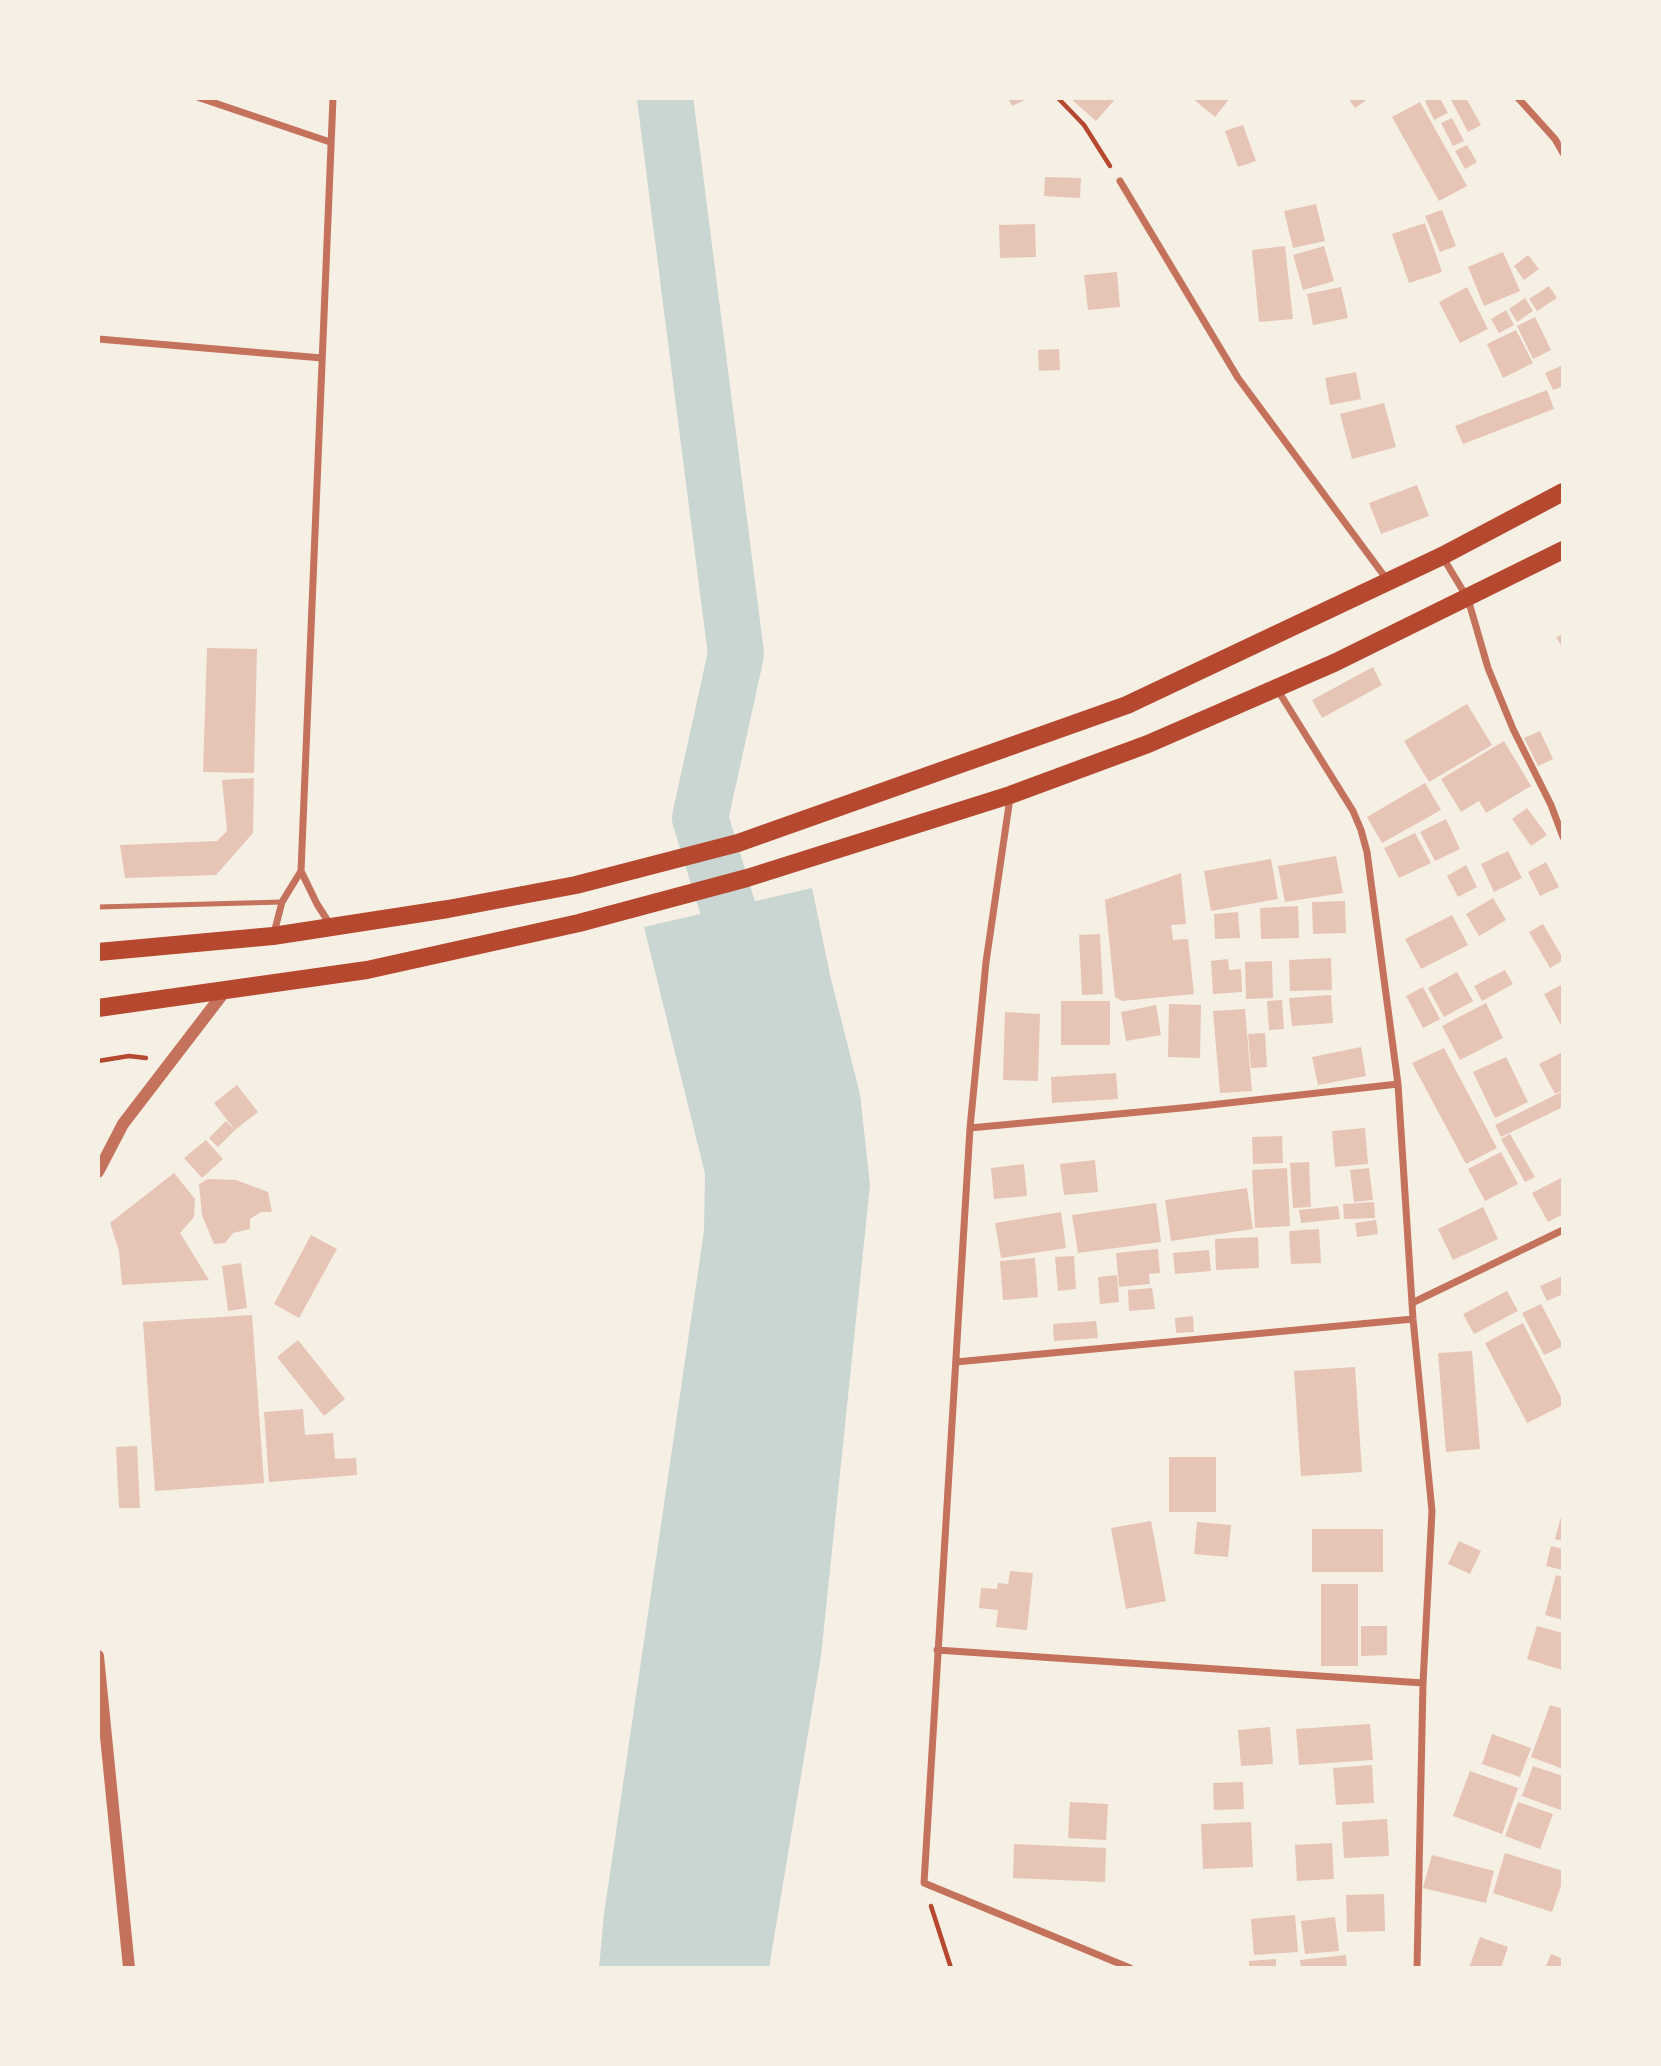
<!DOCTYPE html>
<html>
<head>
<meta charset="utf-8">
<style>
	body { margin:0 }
	#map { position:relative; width:1661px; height:2066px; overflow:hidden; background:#f6efe4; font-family:"Public Sans",sans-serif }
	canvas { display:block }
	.frame { position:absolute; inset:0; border:100px solid #f6efe4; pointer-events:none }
</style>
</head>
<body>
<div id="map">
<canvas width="1661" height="2066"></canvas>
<div class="frame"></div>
</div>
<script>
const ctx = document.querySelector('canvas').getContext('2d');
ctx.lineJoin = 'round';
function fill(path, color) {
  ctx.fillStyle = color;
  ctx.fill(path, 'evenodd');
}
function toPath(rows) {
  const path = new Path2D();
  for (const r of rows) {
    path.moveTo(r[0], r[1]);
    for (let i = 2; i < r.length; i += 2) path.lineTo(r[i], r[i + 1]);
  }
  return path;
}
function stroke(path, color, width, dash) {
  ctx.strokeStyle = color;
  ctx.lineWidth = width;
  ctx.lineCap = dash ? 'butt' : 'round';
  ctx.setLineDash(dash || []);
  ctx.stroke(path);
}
fill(toPath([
	[812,888,831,979,860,1094,870,1185,821,1656,769,1968,599,1968,604,1914,704,1231,705,1174,644,927]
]), '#c9d6d2');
stroke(toPath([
	[665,98,736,654,700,818,750,980]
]), '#c9d6d2', 56);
fill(toPath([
	[1008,98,1029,98,1012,106],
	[1070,98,1116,98,1096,121],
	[1192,98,1230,98,1215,117],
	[1348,98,1369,98,1355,108],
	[1430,98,1440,98,1448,113,1434,120,1425,101],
	[1450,98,1466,98,1481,125,1468,132],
	[1420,102,1467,186,1439,201,1392,117],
	[1452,118,1464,141,1453,146,1441,123],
	[1243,125,1256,161,1238,167,1225,131],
	[1467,145,1477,162,1465,169,1455,151],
	[1045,177,1081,178,1080,198,1044,196],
	[1316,204,1325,241,1293,248,1284,211],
	[1442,210,1456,246,1440,252,1425,216],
	[1425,223,1442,272,1409,283,1392,234],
	[1035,224,1036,257,1000,258,999,225],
	[1285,246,1293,319,1259,322,1252,250],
	[1324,246,1334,281,1303,290,1293,255],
	[1503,252,1520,291,1484,306,1468,267],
	[1528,255,1539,269,1524,280,1514,266],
	[1117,272,1120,307,1088,310,1084,275],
	[1549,286,1557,298,1537,311,1529,299],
	[1341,287,1348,318,1313,325,1307,294],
	[1467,287,1488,329,1460,343,1439,302],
	[1525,298,1533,311,1517,322,1509,309],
	[1506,310,1514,325,1499,333,1491,319],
	[1535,317,1551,350,1533,359,1517,326],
	[1516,330,1533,363,1503,378,1487,344],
	[1059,349,1060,370,1039,371,1038,350],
	[1563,365,1563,386,1553,390,1545,373],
	[1356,372,1361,399,1330,405,1325,378],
	[1547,390,1554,409,1463,444,1455,426],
	[1384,403,1396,447,1352,459,1340,414],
	[1417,485,1429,516,1381,534,1369,503],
	[1563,634,1563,649,1556,637],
	[207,648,257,649,254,773,203,772],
	[1373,667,1382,685,1322,718,1312,700],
	[1467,704,1492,745,1429,782,1404,741],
	[1540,731,1553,759,1538,766,1524,738],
	[1504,741,1531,786,1486,813,1479,801,1461,812,1441,779],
	[254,778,253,833,216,875,125,878,120,845,217,841,227,831,222,780],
	[1425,783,1441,810,1382,843,1367,817],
	[1527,808,1547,835,1531,846,1512,819],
	[1446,819,1460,849,1435,861,1420,832],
	[1415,833,1431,863,1399,878,1384,848],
	[1508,851,1522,878,1494,892,1481,864],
	[1336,856,1343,893,1285,902,1278,866],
	[1271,859,1278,899,1211,911,1204,871],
	[1546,862,1559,887,1540,896,1528,872],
	[1466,865,1477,887,1458,897,1447,876],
	[1181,873,1186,924,1171,925,1173,940,1188,939,1194,994,1122,1001,1115,997,1105,900],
	[1493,898,1506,920,1479,936,1466,914],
	[1345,901,1346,933,1313,934,1312,902],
	[1298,906,1299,938,1261,939,1260,908],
	[1238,912,1240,938,1215,939,1214,914],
	[1452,915,1468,945,1421,969,1405,939],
	[1543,924,1563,958,1563,960,1550,968,1529,932],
	[1100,934,1103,994,1082,995,1079,935],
	[1331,958,1332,990,1290,991,1289,960],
	[1228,959,1229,970,1241,969,1242,992,1213,994,1211,961],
	[1272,961,1273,998,1246,999,1245,962],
	[1505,970,1513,984,1482,1001,1474,986],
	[1457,972,1473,1001,1444,1017,1428,988],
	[1563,984,1563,1029,1544,994],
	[1423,987,1440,1019,1423,1028,1406,996],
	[1331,995,1333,1023,1292,1026,1289,998],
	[1282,1000,1284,1029,1269,1030,1267,1001],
	[1061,1001,1110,1001,1110,1045,1061,1045],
	[1486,1003,1503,1038,1460,1060,1442,1026],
	[1169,1004,1201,1005,1200,1058,1168,1057],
	[1156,1005,1161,1035,1126,1041,1121,1012],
	[1245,1009,1252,1091,1220,1093,1213,1011],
	[1005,1012,1040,1014,1038,1081,1003,1080],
	[1265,1033,1267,1067,1251,1068,1248,1034],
	[1361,1047,1366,1076,1318,1085,1312,1057],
	[1444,1048,1497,1148,1466,1164,1412,1063],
	[1563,1052,1563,1090,1555,1094,1539,1064],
	[1506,1057,1528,1102,1495,1118,1473,1072],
	[1116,1073,1118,1099,1052,1103,1051,1077],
	[237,1085,258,1112,235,1130,214,1103],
	[1563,1091,1563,1107,1501,1137,1495,1125],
	[226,1121,235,1130,218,1147,209,1138],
	[1365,1128,1368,1164,1335,1167,1332,1131],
	[1510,1134,1535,1177,1525,1182,1501,1139],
	[1282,1136,1283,1163,1253,1164,1252,1137],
	[206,1140,223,1159,202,1178,184,1158],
	[1501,1152,1518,1184,1485,1201,1468,1169],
	[1095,1160,1098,1192,1064,1195,1060,1164],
	[1309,1162,1311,1207,1293,1208,1290,1163],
	[1024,1164,1027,1196,994,1199,991,1168],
	[1287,1168,1290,1226,1255,1228,1252,1170],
	[1369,1168,1373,1200,1354,1202,1350,1170],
	[174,1173,195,1199,194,1217,180,1233,209,1280,122,1285,119,1251,110,1223],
	[1563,1177,1563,1214,1548,1222,1532,1193],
	[208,1179,236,1180,268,1192,272,1212,261,1212,250,1219,250,1229,233,1233,225,1243,214,1244,202,1215,199,1184],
	[1247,1188,1253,1229,1171,1241,1165,1200],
	[1374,1202,1375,1218,1344,1219,1343,1204],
	[1156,1203,1161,1242,1078,1253,1072,1215],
	[1338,1206,1340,1219,1301,1223,1299,1210],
	[1483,1207,1498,1239,1453,1260,1438,1229],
	[1061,1212,1066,1248,1001,1258,995,1223],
	[1376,1220,1378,1234,1357,1237,1355,1223],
	[1319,1229,1321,1263,1291,1264,1289,1231],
	[311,1235,337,1249,299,1318,274,1304],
	[1258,1237,1259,1268,1216,1270,1215,1239],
	[1158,1249,1160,1273,1149,1274,1150,1284,1119,1287,1116,1253],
	[1209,1250,1211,1271,1175,1274,1173,1253],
	[1074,1256,1076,1289,1058,1291,1055,1257],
	[1035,1258,1038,1297,1003,1300,1000,1261],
	[241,1263,247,1308,228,1311,222,1266],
	[1117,1275,1119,1302,1100,1304,1098,1277],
	[1563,1276,1563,1294,1547,1301,1540,1286],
	[1152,1288,1155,1309,1129,1311,1128,1290],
	[1507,1291,1518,1311,1474,1334,1463,1314],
	[1541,1304,1563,1346,1544,1355,1522,1313],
	[252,1315,264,1483,155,1491,143,1322],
	[1193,1316,1194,1332,1176,1333,1175,1318],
	[1096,1321,1098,1338,1054,1341,1053,1324],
	[1523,1323,1563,1401,1563,1405,1527,1423,1485,1343],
	[298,1340,345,1399,324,1416,277,1357],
	[1472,1351,1480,1449,1446,1452,1438,1353],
	[1355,1367,1362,1472,1301,1476,1294,1371],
	[303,1409,305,1435,333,1433,335,1459,356,1458,357,1475,269,1482,264,1412],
	[137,1446,140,1508,119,1508,116,1447],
	[1169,1457,1216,1457,1216,1512,1169,1512],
	[1562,1513,1563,1513,1563,1541,1555,1539],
	[1151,1521,1166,1601,1126,1609,1111,1528],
	[1197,1522,1231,1525,1228,1557,1194,1554],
	[1312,1529,1383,1529,1383,1572,1312,1572],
	[1459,1541,1481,1551,1470,1574,1448,1564],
	[1551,1546,1563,1549,1563,1570,1546,1566],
	[1010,1571,1033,1573,1027,1630,996,1627,998,1610,979,1608,981,1588,997,1589,998,1583,1008,1584],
	[1556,1575,1563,1577,1563,1620,1545,1615],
	[1321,1584,1358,1584,1358,1666,1321,1666],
	[1361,1626,1387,1626,1387,1655,1361,1656],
	[1537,1626,1563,1633,1562,1670,1527,1659],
	[1550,1705,1563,1709,1563,1769,1531,1757],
	[1370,1724,1373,1760,1299,1765,1296,1729],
	[1270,1727,1273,1764,1241,1766,1238,1730],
	[1492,1734,1531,1748,1520,1777,1482,1764],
	[1372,1765,1374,1803,1336,1805,1333,1768],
	[1533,1766,1563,1776,1563,1811,1522,1796],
	[1470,1771,1518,1788,1502,1834,1453,1816],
	[1243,1782,1244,1809,1214,1810,1213,1783],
	[1070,1802,1108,1804,1106,1840,1068,1838],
	[1518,1802,1553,1814,1540,1849,1505,1836],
	[1387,1819,1389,1856,1344,1858,1342,1822],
	[1251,1822,1253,1867,1203,1869,1201,1824],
	[1332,1843,1334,1879,1297,1881,1295,1845],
	[1014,1844,1106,1848,1105,1882,1013,1878],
	[1505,1853,1563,1871,1563,1880,1552,1912,1493,1893],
	[1432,1855,1494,1871,1486,1903,1423,1888],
	[1384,1894,1385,1931,1347,1932,1346,1895],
	[1295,1915,1298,1952,1254,1955,1251,1919],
	[1335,1917,1339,1951,1305,1954,1301,1921],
	[1480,1937,1508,1947,1501,1968,1469,1968],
	[1551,1954,1563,1959,1563,1968,1545,1968],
	[1346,1955,1347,1968,1301,1968,1300,1960],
	[1276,1959,1276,1968,1249,1968,1249,1961]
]), '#e6c5b7');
stroke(toPath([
	[1058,98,1084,125,1110,166],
	[98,1061,129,1056,146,1058],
	[931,1906,951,1968]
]), '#b5482f', 4.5);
stroke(toPath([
	[98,907,282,902]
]), '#c5725c', 5);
stroke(toPath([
	[200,98,330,142],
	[1518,98,1555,139,1563,153],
	[1120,181,1238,378,1388,581],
	[98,339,322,358],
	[1442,556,1468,599,1488,668,1513,729,1551,805,1563,837],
	[1277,689,1353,811,1361,830,1367,852,1398,1084,1413,1319,1432,1511,1423,1683,1417,1968],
	[1010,798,986,962,970,1128,924,1883,1130,1968],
	[301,871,317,904,331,926],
	[274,933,282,902,301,871,333,98],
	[970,1128,1192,1107,1398,1084],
	[1412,1303,1563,1230],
	[956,1362,1413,1319],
	[937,1650,1423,1683]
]), '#c5725c', 7);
stroke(toPath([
	[98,1172,123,1124,225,991],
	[98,1656,129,1968]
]), '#c5725c', 12);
stroke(toPath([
	[98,952,273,936,448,909,576,885,738,843,1127,705,1442,556,1563,492],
	[98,1008,367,970,579,923,747,878,1010,795,1148,744,1334,663,1563,550]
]), '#b5482f', 18);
</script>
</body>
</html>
